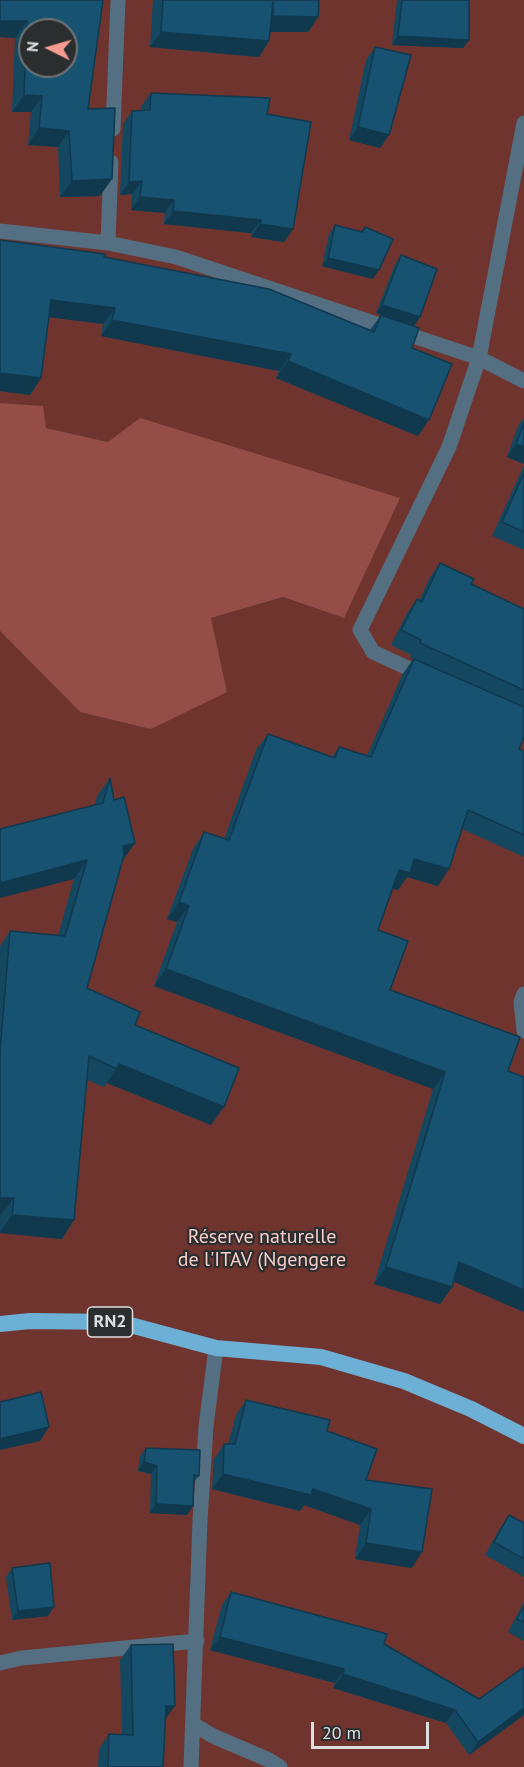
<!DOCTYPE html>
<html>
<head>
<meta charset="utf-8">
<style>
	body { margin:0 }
	#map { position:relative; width:524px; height:1767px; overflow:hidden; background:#36383a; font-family:"PT Sans",sans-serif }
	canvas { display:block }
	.north { position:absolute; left:18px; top:18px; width:60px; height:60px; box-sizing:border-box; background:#2b2e2f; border:2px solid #727475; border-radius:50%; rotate:275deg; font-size:16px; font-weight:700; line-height:24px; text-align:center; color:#dddedf }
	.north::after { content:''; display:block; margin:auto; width:21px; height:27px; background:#f59c92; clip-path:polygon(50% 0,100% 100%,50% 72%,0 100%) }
	.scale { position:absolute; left:311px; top:1722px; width:118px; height:27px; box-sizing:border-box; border:3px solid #dddedf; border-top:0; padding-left:8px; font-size:18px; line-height:21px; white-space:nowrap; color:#dddedf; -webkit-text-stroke:4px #2b2e2f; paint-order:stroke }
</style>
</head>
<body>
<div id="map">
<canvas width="524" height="1767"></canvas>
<div class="north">N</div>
<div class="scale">20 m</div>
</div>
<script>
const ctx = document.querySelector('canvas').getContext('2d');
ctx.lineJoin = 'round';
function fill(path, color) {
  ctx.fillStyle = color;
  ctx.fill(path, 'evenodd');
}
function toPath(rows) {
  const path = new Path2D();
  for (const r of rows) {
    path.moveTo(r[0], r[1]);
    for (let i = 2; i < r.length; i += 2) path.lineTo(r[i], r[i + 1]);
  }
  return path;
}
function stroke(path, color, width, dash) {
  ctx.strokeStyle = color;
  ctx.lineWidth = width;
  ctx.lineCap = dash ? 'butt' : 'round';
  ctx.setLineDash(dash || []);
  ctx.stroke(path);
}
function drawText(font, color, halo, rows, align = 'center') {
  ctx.font = font + ' "PT Sans",sans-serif';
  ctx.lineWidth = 4.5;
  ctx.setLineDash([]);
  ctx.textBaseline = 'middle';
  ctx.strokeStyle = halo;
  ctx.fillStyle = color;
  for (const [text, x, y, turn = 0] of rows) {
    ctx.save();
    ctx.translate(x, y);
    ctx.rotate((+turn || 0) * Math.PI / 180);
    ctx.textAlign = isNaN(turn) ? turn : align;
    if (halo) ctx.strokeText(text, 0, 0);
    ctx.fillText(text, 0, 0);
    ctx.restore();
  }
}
fill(toPath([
	[0,0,524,0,524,1767,0,1767,0,631,80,712,227,692,211,618,283,597,344,618,108,442,46,428,42,406,0,403],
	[30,30,66,30,66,66,30,66]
]), '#70342e');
fill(toPath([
	[0,403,43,406,46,428,108,442,140,418,400,498,344,618,283,597,211,618,227,692,151,729,80,712,0,631]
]), '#944e47');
stroke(toPath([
	[113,129,118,0],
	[0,231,108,243,176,257,479,358,524,381],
	[108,243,111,162],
	[425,676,373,652,360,630,449,447,479,358,524,123],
	[524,994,521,1002,524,1031],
	[0,1663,22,1658,197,1641],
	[193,1724,213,1736,269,1760,280,1767],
	[191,1767,200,1521,206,1426,216,1348]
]), '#536f81', 15);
stroke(toPath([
	[0,1324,30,1321,119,1322,216,1348,321,1357,404,1381,471,1409,524,1436]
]), '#6db0d6', 16);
fill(toPath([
	[0,0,103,0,88,109,100,196,60,197,58,147,28,145,31,112,12,112,15,38,0,37],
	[153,0,319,0,318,17,308,32,270,32,269,41,259,57,150,47],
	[397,0,469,0,469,40,463,48,392,45],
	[375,47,389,135,380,148,349,140,366,60],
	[151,93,267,114,293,229,284,242,251,237,251,233,164,224,165,213,131,210,132,194,120,195,123,124,132,111,141,110,141,106],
	[335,225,361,232,365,227,373,279,322,266,329,234],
	[0,240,104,257,370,330,381,315,412,348,418,436,276,378,279,371,101,336,103,324,49,317,41,378,30,395,0,391],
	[401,255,420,317,414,326,376,313,395,264],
	[524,418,524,464,507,457,518,426],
	[524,465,524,550,492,536],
	[440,563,471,584,524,609,524,737,519,749,524,751,524,857,462,829,438,886,407,877,398,890,393,888,378,930,390,990,508,1071,524,1077,524,1312,453,1281,452,1287,440,1304,374,1284,433,1089,154,986,177,922,167,919,193,849,204,832,224,839,256,750,268,734,332,757,339,747,367,756,402,675,413,659,410,658,411,655,391,645,407,613,417,599,419,601,430,577],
	[110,778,114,800,135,843,123,860,87,988,135,1025,211,1125,107,1083,104,1087,87,1080,62,1239,0,1233,0,946,10,931,58,936,97,796],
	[246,1400,327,1431,366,1480,412,1568,355,1559,360,1525,304,1505,300,1511,212,1489,214,1459,224,1444,228,1444,236,1415],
	[146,1448,199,1476,194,1482,187,1515,150,1513,151,1474,138,1471,140,1456],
	[509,1515,524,1523,524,1577,485,1555,500,1528],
	[12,1568,48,1616,12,1620,6,1577],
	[231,1592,384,1644,479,1699,524,1715,469,1755,446,1723,333,1688,335,1683,210,1650,222,1605],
	[524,1602,524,1641,508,1632],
	[131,1645,163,1767,98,1767,99,1749,109,1734,122,1734,120,1660]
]), '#144760');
fill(toPath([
	[273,16,318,17,308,32,262,32],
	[0,21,27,21,15,38,0,37],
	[161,32,269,41,259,57,150,47],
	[398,36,469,40,463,48,392,45],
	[24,95,42,96,31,112,12,112],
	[358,127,389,135,380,148,349,140],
	[39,128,69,131,58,147,28,145],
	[112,179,100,196,60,197,72,181],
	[142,181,132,194,120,195,129,182],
	[140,197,174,200,165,213,131,210],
	[173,211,261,220,251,233,164,224],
	[260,224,293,229,284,242,251,237],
	[328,258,379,270,373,279,322,266],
	[51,300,115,308,103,324,40,316],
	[382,305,420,317,414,326,376,313],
	[112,320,291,354,279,371,101,336],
	[288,361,429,420,418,436,276,378],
	[0,373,41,378,30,395,0,391],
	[516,444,524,447,524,464,507,457],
	[135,843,122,861,123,846],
	[414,859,449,869,438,886,407,877,398,890,387,887,399,870],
	[87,860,74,879,0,898,0,883],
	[179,902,189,906,177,922,167,919],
	[166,969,445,1072,433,1089,154,986],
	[119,1064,224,1107,211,1125,107,1083],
	[0,1198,14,1198,0,1216],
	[12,1215,74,1220,62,1239,0,1233],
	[459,1262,524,1290,524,1312,447,1279],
	[386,1267,452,1287,440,1304,374,1284],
	[49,1427,40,1441,0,1450,0,1439],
	[144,1462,157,1466,151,1474,138,1471],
	[223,1474,313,1489,371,1509,360,1525,304,1505,300,1511,212,1489],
	[156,1504,193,1506,187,1515,150,1513],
	[366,1543,422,1552,412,1568,355,1559],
	[54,1607,48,1616,12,1620,18,1611],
	[220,1637,344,1669,335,1683,210,1650],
	[343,1674,455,1710,446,1723,333,1688],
	[166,1706,175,1706,164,1721],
	[524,1708,524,1715,469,1755,478,1742]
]), '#10394e');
const building = toPath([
	[0,0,103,0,88,109,115,108,112,179,72,181,69,131,39,128,42,96,24,95,27,21,0,21,0,0],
	[30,30,66,30,66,66,30,66,30,30],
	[163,0,319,0,318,17,273,16,273,1,269,41,161,32,163,0],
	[402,0,469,0,469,40,398,36,402,0],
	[375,47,411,55,389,135,358,127,375,47],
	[151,93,270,98,267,114,311,122,293,229,260,224,261,220,173,211,174,200,140,197,142,181,129,182,132,111,150,110,151,93],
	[335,225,362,232,365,227,393,239,379,270,328,258,335,225],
	[0,240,105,254,104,257,269,289,374,332,381,315,419,328,412,348,452,364,429,420,288,361,291,354,112,320,115,308,51,300,41,378,0,373,0,240],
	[401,255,437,269,420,317,382,305,401,255],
	[524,423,524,447,516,444,524,423],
	[524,473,524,532,502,522,524,473],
	[440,563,474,579,471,584,524,609,524,690,420,643,421,640,401,630,417,599,422,602,440,563],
	[414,659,524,707,524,737,519,749,524,751,524,835,468,810,449,869,414,859,410,873,399,870,378,930,408,941,390,990,520,1037,508,1071,524,1077,524,1290,459,1262,452,1287,386,1267,445,1072,166,969,189,906,179,902,204,832,229,840,268,734,335,758,339,747,371,757,414,659],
	[110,778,114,800,124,797,135,843,123,846,124,855,87,988,140,1012,135,1025,239,1068,224,1107,119,1064,117,1069,89,1056,74,1220,12,1215,14,1198,0,1198,0,1052,10,931,65,936,87,860,0,883,0,829,103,803,110,778],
	[41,1392,49,1427,0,1439,0,1402,41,1392],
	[246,1400,330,1420,327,1431,377,1449,366,1480,432,1489,422,1552,366,1543,371,1509,313,1489,311,1495,223,1474,224,1444,235,1444,246,1400],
	[146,1448,200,1450,199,1476,194,1475,193,1506,156,1504,157,1466,144,1462,146,1448],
	[509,1515,524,1523,524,1559,494,1542,509,1515],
	[50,1563,54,1607,18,1611,12,1568,50,1563],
	[231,1592,387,1634,384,1644,479,1699,524,1667,524,1708,478,1742,455,1710,343,1674,344,1669,220,1637,231,1592],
	[524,1606,524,1622,517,1619,524,1606],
	[173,1644,175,1706,166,1706,163,1767,108,1767,109,1734,133,1735,131,1645,173,1644]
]);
fill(building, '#175270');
stroke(building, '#10394e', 1.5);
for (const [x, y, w] of [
	[110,1322,45]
]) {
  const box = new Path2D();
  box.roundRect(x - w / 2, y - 15, w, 30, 4.5);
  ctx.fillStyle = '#2b2e2f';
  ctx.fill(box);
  stroke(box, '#dddedf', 1.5);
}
drawText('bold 18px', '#dddedf', null, [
	["RN2",110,1322]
]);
drawText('20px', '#f9cdc7', '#2b2e2f', [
	["Réserve naturelle",262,1237],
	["de l'ITAV (Ngengere",262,1260]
]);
</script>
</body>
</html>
